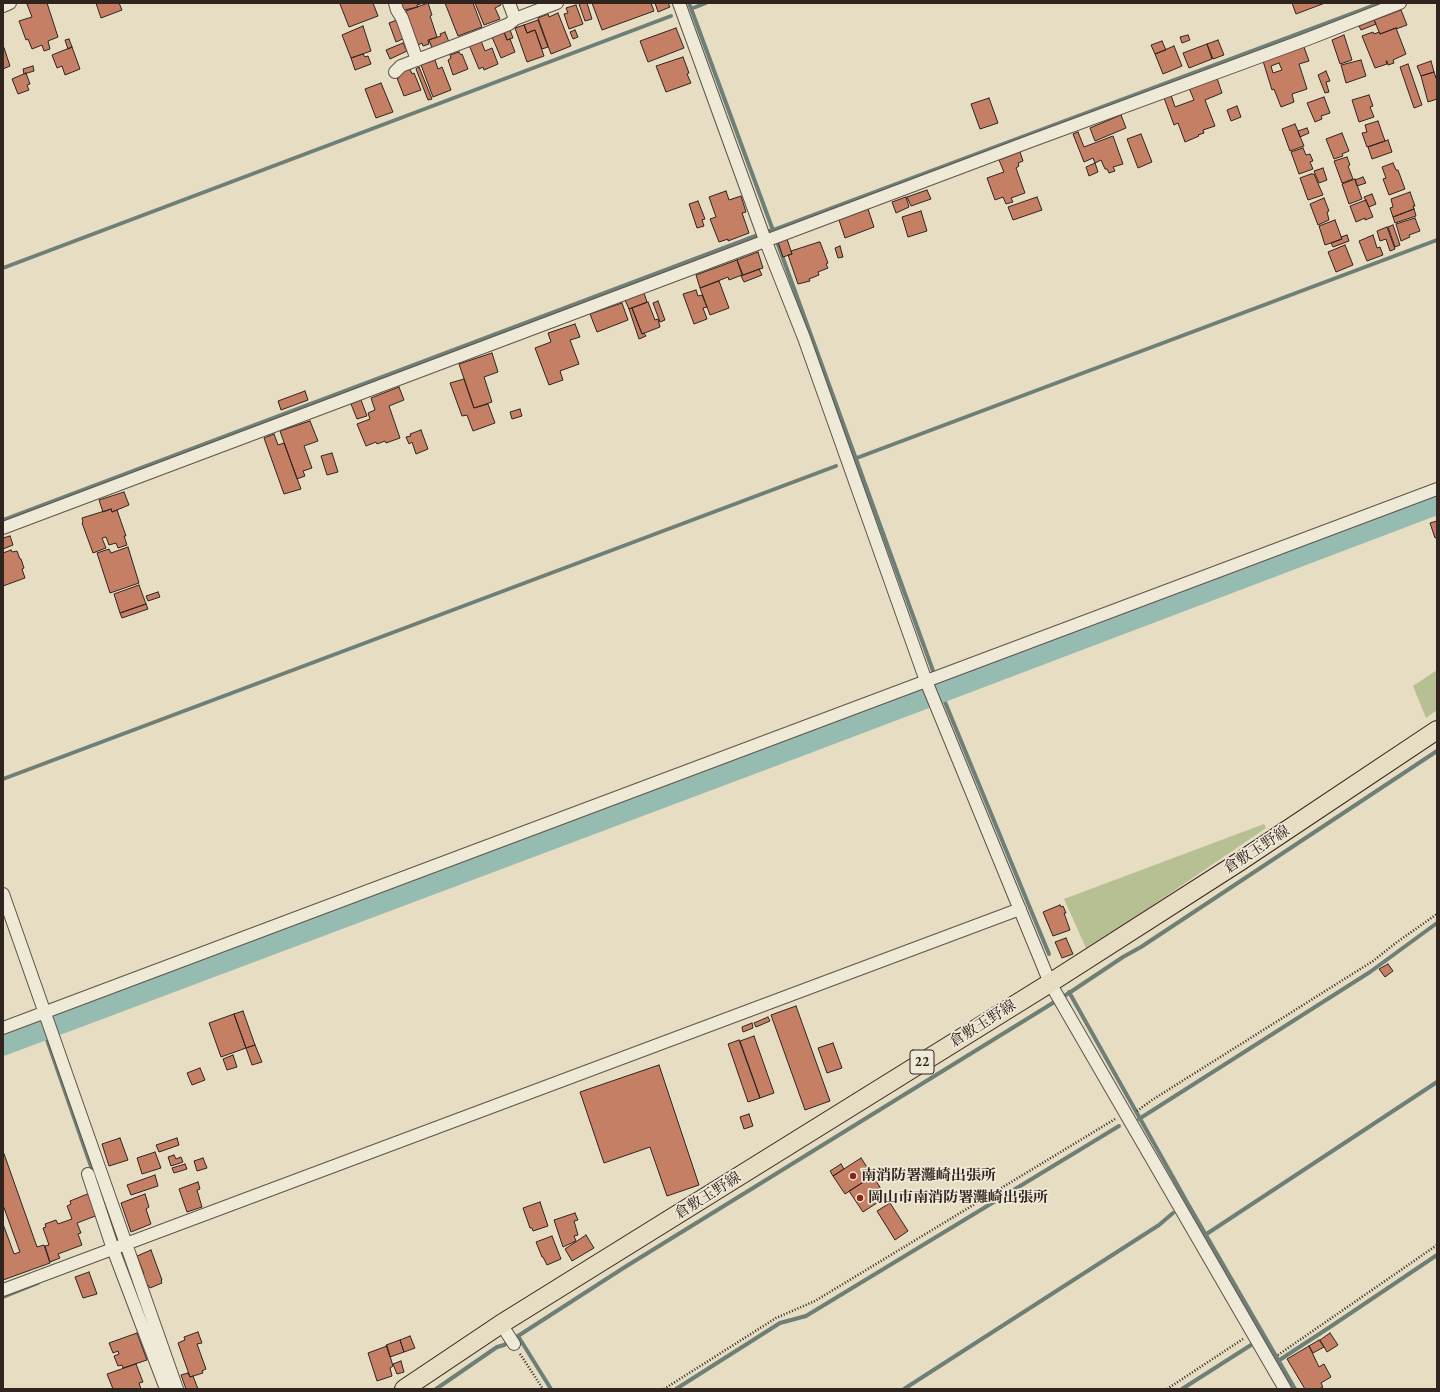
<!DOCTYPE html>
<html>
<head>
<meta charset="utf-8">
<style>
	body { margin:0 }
	#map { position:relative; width:1440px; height:1392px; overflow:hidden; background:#e6ddc2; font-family:"EB Garamond",serif }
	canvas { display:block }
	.frame { position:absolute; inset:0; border:4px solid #30241f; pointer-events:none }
</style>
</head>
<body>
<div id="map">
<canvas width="1440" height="1392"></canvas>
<div class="frame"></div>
</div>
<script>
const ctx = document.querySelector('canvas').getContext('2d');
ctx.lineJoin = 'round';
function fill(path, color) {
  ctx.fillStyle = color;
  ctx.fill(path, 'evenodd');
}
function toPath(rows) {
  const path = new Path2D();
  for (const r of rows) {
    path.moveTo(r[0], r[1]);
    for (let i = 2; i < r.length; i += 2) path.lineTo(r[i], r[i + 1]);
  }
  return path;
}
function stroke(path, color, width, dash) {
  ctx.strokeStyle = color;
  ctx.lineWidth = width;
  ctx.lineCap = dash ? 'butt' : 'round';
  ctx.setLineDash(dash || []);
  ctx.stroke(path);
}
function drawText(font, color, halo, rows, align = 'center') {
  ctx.font = font + ' "EB Garamond","Noto Serif JP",serif';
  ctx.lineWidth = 3.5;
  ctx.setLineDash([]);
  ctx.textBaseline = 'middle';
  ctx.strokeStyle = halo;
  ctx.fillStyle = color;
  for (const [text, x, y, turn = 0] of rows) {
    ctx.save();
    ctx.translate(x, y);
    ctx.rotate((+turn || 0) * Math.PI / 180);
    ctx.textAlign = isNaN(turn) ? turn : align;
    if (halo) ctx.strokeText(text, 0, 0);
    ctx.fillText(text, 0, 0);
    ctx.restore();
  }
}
fill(toPath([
	[1437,670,1437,710,1426,718,1413,686],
	[1264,824,1266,828,1128,922,1086,948,1064,899]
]), '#b7c092');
stroke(toPath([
	[689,3,774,233],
	[693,8,706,3],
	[776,239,940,690,1049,954],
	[3,268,671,16],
	[854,459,1437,240],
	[3,520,747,239,773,230,1380,3],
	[3,779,836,466],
	[1069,992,1188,1204,1295,1389],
	[43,1028,94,1175],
	[1139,1119,1370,972,1437,923],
	[111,1223,127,1269],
	[1205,1235,1437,1082],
	[3,1297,38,1283],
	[518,1336,551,1389],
	[1278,1361,1333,1325,1437,1255],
	[436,1389,497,1347,504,1345,625,1267,1069,993,1123,957,1141,947,1437,751],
	[676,1389,780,1323,806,1316,1119,1126],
	[904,1389,1159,1225,1173,1213],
	[1182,1389,1251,1345]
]), '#6d7f77', 4);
stroke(toPath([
	[3,1043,812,739,1437,502]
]), '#96bcb1', 25);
const building = toPath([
	[31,3,47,3,58,37,48,41,50,49,44,51,42,45,32,49,28,39,26,40,19,21,32,17,27,4,31,3],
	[96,3,119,3,122,10,101,18,96,3],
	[342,3,373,3,378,16,349,27,340,4,342,3],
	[401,3,423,3,417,5,418,7,404,10,401,3],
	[428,3,432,15,430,16,437,37,428,40,429,44,423,46,422,43,418,45,406,11,428,3],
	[445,3,473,3,482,27,458,36,445,3],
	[475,3,500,3,501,5,495,8,500,19,484,25,475,3],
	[582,3,587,3,592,19,585,21,579,4,582,3],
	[592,3,651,3,654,11,602,30,592,3],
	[655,3,668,3,670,7,658,12,655,3],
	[1292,3,1325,3,1296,14,1292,3],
	[576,5,583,24,569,29,564,14,568,13,566,8,576,5],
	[1401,10,1407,25,1396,29,1396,28,1380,34,1374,20,1401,10],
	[558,13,571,46,551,54,538,18,548,14,549,17,558,13],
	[397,20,405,38,396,42,389,23,397,20],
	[538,20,548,47,542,49,535,30,527,33,524,25,538,20],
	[1374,20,1376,24,1361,30,1359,26,1374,20],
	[524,25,527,33,535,30,544,56,527,62,515,28,524,25],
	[363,26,371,51,351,58,342,35,363,26],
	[676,28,684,48,648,62,640,41,676,28],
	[1396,28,1406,54,1393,60,1394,63,1388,65,1387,61,1386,61,1387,64,1375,68,1362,36,1373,32,1374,34,1379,32,1380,34,1396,28],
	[510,30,513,38,507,40,504,32,510,30],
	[575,30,578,37,573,39,570,32,575,30],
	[445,32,449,42,432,48,429,40,441,36,440,34,445,32],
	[504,32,507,40,510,39,515,52,501,58,492,37,504,32],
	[1188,35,1190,40,1182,43,1180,37,1188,35],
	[1344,35,1352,60,1340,64,1332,40,1344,35],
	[69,39,72,47,68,49,65,40,69,39],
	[1218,40,1224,55,1213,59,1207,44,1218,40],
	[481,41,485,51,492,48,498,64,484,70,483,67,479,69,469,45,481,41],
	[1162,41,1166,50,1155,54,1151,45,1162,41],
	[403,43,407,51,390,59,386,50,403,43],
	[1207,44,1212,59,1189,68,1183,53,1207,44],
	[3,45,10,66,3,69,3,45],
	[1174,46,1182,66,1163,74,1155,54,1174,46],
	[72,47,80,69,65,75,62,66,57,68,52,55,72,47],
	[1304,47,1309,61,1299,64,1307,89,1292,94,1294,102,1281,107,1274,89,1272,90,1263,61,1304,47],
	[1279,63,1282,70,1273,73,1271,66,1279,63],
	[459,52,461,55,462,54,468,69,453,75,448,60,451,58,450,55,459,52],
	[363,54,365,57,368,56,371,64,355,70,351,58,363,54],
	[683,57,689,73,687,74,691,83,666,92,656,66,683,57],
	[435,60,438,69,442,67,451,90,433,97,421,65,435,60],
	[1361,60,1366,76,1346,83,1341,65,1361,60],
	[1431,61,1434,72,1421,76,1417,66,1431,61],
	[1408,64,1422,105,1414,108,1400,67,1408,64],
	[33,66,34,71,24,74,23,69,33,66],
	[419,67,432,99,428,100,416,69,419,67],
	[410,69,412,74,414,73,421,90,404,96,397,78,399,78,398,74,410,69],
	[1326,71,1330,81,1326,82,1329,92,1325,93,1318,75,1326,71],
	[1434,72,1437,81,1437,99,1428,102,1421,76,1434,72],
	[26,73,30,84,27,85,29,90,18,94,12,79,26,73],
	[1217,78,1222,93,1205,100,1215,126,1203,130,1204,133,1198,135,1199,136,1185,142,1178,123,1174,125,1164,98,1171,95,1175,107,1194,100,1189,88,1217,78],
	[381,83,393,112,376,118,365,89,381,83],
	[1369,95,1373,106,1370,107,1374,117,1359,122,1352,100,1369,95],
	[1324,97,1330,113,1321,116,1322,119,1315,122,1307,103,1324,97],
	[989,98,998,123,980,129,971,104,989,98],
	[1237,106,1241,117,1231,121,1227,110,1237,106],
	[1121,115,1126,128,1095,141,1090,128,1121,115],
	[1378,121,1385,141,1367,147,1362,133,1367,132,1365,125,1378,121],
	[1295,124,1304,146,1290,151,1282,129,1295,124],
	[1307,128,1309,133,1300,137,1298,131,1307,128],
	[1078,132,1084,147,1113,136,1123,164,1113,167,1115,171,1109,173,1107,169,1105,169,1101,160,1095,163,1093,158,1084,162,1073,134,1078,132],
	[1342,133,1349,151,1342,154,1343,156,1334,159,1326,139,1342,133],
	[1141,134,1152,162,1138,168,1127,139,1141,134],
	[1388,140,1392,152,1372,159,1368,147,1388,140],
	[1303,148,1306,155,1310,154,1313,161,1310,162,1313,169,1299,174,1291,152,1303,148],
	[1020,152,1023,161,1018,163,1019,166,1016,168,1025,193,1011,198,1013,202,1006,204,1003,197,995,200,987,178,1004,172,999,160,1020,152],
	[1347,157,1350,165,1348,166,1353,179,1342,183,1334,161,1347,157],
	[1095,163,1098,172,1089,176,1086,167,1095,163],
	[1393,163,1396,170,1398,170,1405,189,1389,195,1383,179,1386,178,1382,167,1393,163],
	[1323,168,1327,180,1319,183,1314,171,1323,168],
	[1311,174,1314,174,1323,195,1308,200,1300,178,1311,174],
	[1363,177,1366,183,1357,186,1355,180,1363,177],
	[1355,179,1362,199,1349,204,1342,184,1355,179],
	[927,190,931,199,911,206,907,197,927,190],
	[726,191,729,200,741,196,746,212,742,213,749,233,728,241,728,239,719,242,710,219,716,217,709,197,726,191],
	[1410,192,1415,206,1413,206,1414,209,1393,217,1390,208,1393,207,1391,199,1410,192],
	[1372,194,1376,204,1369,207,1364,197,1372,194],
	[906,197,909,207,896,213,892,202,906,197],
	[1037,197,1042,210,1013,220,1008,207,1037,197],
	[1324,198,1329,211,1327,212,1329,220,1318,225,1310,204,1324,198],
	[1366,200,1373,217,1365,220,1365,218,1356,222,1350,206,1366,200],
	[698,201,705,219,702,220,704,226,697,228,689,204,698,201],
	[868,209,874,227,845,238,839,220,868,209],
	[1414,209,1416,216,1395,223,1393,217,1414,209],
	[921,211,927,231,908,237,902,217,921,211],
	[1415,218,1420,231,1409,235,1410,237,1401,241,1396,224,1415,218],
	[1335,220,1342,239,1325,245,1319,226,1335,220],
	[1393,225,1400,245,1395,247,1388,227,1393,225],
	[1387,227,1395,249,1390,251,1386,239,1380,241,1377,231,1387,227],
	[1347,235,1349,241,1333,247,1331,243,1342,239,1341,237,1347,235],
	[1373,235,1377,248,1380,247,1383,255,1367,261,1359,241,1373,235],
	[787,239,792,254,783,257,778,242,787,239],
	[819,242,820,242,828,263,826,264,828,268,818,272,819,275,809,279,810,281,798,284,788,255,792,254,791,251,819,242],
	[1345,245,1353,265,1336,272,1328,252,1345,245],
	[840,246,843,257,838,258,835,248,840,246],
	[758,252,763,268,743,275,737,260,758,252],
	[737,260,742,275,729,280,728,277,700,288,696,275,737,260],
	[759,269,762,275,744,282,741,276,759,269],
	[719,281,729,308,710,315,700,288,719,281],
	[696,290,698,296,702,295,707,307,703,308,707,319,694,324,683,294,696,290],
	[644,293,647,302,629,309,625,300,644,293],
	[658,301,665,320,660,322,653,303,658,301],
	[648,302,655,320,658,319,660,327,642,334,632,308,648,302],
	[622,303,628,320,597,332,590,314,622,303],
	[632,308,642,334,644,333,646,336,639,339,629,309,632,308],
	[575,324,580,337,570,340,579,364,560,371,563,380,549,385,535,348,551,342,548,333,575,324],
	[492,353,498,372,484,377,492,402,474,408,459,364,492,353],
	[464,379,474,408,488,404,495,423,473,431,467,415,462,416,450,383,464,379],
	[399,387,404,400,389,406,400,438,386,443,385,441,377,444,376,442,366,446,357,424,370,419,368,413,375,410,371,398,399,387],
	[305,391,308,400,281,410,278,401,305,391],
	[361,400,367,416,357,419,351,404,361,400],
	[520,409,522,416,512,419,510,412,520,409],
	[310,421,318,441,304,446,312,468,303,471,305,476,297,479,280,431,310,421],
	[421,430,428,449,416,454,412,442,409,444,406,437,411,436,410,434,421,430],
	[274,434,278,445,284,443,301,489,284,494,264,438,274,434],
	[332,453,338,472,327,475,321,456,332,453],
	[124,492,129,505,112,512,111,509,103,512,99,500,124,492],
	[111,509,112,512,117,510,126,536,124,536,127,545,118,548,116,543,109,545,106,537,102,538,106,548,93,553,82,523,83,522,82,518,111,509],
	[1437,521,1437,537,1435,538,1430,523,1437,521],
	[10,536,13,545,3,549,3,538,10,536],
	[128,547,139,583,110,593,97,553,109,549,111,553,128,547],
	[11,550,12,552,17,551,20,559,21,559,24,568,22,569,25,578,3,586,3,553,11,550],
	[139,585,146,604,120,613,114,594,139,585],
	[158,592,160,597,148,601,146,596,158,592],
	[146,604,148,609,122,618,120,613,146,604],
	[1060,905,1061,907,1063,906,1066,913,1064,913,1070,930,1053,936,1043,912,1060,905],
	[1066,938,1073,954,1062,958,1055,942,1066,938],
	[1388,964,1393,971,1385,977,1379,969,1388,964],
	[796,1006,830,1101,805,1110,771,1015,796,1006],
	[243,1011,255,1045,246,1048,234,1014,243,1011],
	[234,1014,246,1048,221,1057,209,1023,234,1014],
	[768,1017,770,1021,756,1027,754,1023,768,1017],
	[752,1023,753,1028,743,1032,742,1027,752,1023],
	[754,1036,774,1093,760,1098,740,1041,754,1036],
	[739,1040,760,1098,748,1102,728,1044,739,1040],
	[833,1043,842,1068,827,1073,818,1048,833,1043],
	[255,1045,262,1062,252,1065,246,1048,255,1045],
	[233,1055,237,1067,227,1070,223,1059,233,1055],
	[659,1065,699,1185,667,1196,650,1147,604,1163,580,1092,659,1065],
	[200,1068,205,1080,192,1085,187,1073,200,1068],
	[749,1114,753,1126,744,1129,740,1117,749,1114],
	[120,1138,128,1160,109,1166,102,1144,120,1138],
	[177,1138,179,1145,159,1152,156,1145,177,1138],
	[3,1151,37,1247,44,1245,50,1263,3,1280,3,1224,14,1254,20,1252,3,1205,3,1151],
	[155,1152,161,1168,142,1174,137,1158,155,1152],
	[174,1155,176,1159,181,1157,183,1162,171,1166,168,1157,174,1155],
	[203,1158,207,1168,197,1171,194,1161,203,1158],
	[861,1158,873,1176,845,1194,833,1176,861,1158],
	[185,1164,187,1169,174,1173,172,1168,185,1164],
	[841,1164,844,1169,833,1176,830,1171,841,1164],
	[155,1175,158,1186,131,1195,127,1185,155,1175],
	[873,1176,886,1197,863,1212,849,1191,873,1176],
	[198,1182,200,1189,197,1190,202,1207,187,1212,179,1189,198,1182],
	[90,1193,98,1215,77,1223,81,1233,78,1234,82,1245,58,1254,60,1258,50,1262,45,1246,49,1245,43,1228,46,1227,45,1224,56,1220,58,1224,72,1219,67,1206,71,1204,70,1201,90,1193],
	[145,1194,149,1207,146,1209,151,1224,131,1232,121,1203,145,1194],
	[540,1202,548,1226,533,1231,532,1228,530,1228,523,1208,540,1202],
	[890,1203,908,1231,895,1240,877,1211,890,1203],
	[575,1213,578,1220,574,1221,578,1235,574,1236,576,1241,563,1247,554,1220,575,1213],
	[586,1235,594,1248,572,1261,565,1249,586,1235],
	[552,1236,561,1259,547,1265,543,1257,542,1257,536,1242,552,1236],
	[151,1250,162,1280,161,1281,162,1283,150,1288,148,1285,146,1286,142,1275,144,1274,137,1256,151,1250],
	[89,1272,97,1294,83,1298,75,1277,89,1272],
	[198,1332,202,1343,197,1344,206,1369,202,1371,203,1373,190,1377,178,1343,185,1340,184,1337,198,1332],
	[137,1333,147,1360,123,1368,122,1365,118,1366,114,1356,119,1354,118,1351,113,1353,109,1343,137,1333],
	[1330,1333,1338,1345,1327,1352,1320,1340,1330,1333],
	[410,1336,415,1348,404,1352,400,1340,410,1336],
	[400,1340,404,1352,390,1357,386,1345,400,1340],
	[1319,1340,1324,1347,1313,1353,1309,1346,1319,1340],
	[387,1346,393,1366,390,1368,392,1376,377,1381,368,1353,387,1346],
	[1309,1346,1319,1367,1324,1364,1331,1377,1321,1383,1323,1387,1319,1389,1305,1389,1287,1359,1309,1346],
	[401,1361,404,1372,397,1374,393,1364,401,1361],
	[136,1364,143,1382,139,1383,141,1389,113,1389,107,1374,136,1364],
	[188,1373,190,1377,193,1376,198,1389,186,1389,181,1375,188,1373]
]);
fill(building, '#c57f64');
stroke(building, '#30241f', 1);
const street = toPath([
	[395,3,397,10,402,18,417,60],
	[509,3,515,19],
	[679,3,764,237,804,338,926,681,1050,983,1285,1389],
	[3,6,10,3],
	[395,72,401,66,482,35,509,24,515,19,557,3],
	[3,528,1031,141,1305,40,1400,3],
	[3,894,177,1389],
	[3,1028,1437,489],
	[88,1174,113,1249,166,1389],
	[3,1290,1020,909],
	[501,1324,514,1344]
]);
const primary = toPath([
	[404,1389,501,1324,1050,983,1239,862,1437,730]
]);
stroke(street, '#5e5248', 14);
stroke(primary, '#30241f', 20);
stroke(toPath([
	[1137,1111,1152,1100,1373,961,1397,942,1437,914],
	[520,1354,543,1389],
	[1278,1355,1437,1245],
	[664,1389,776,1318,815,1301,1115,1119],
	[1167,1389,1243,1339]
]), '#30241f', 2.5, [1, 2]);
stroke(street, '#efe9d7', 12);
stroke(primary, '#e6ddc2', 18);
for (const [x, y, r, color] of [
	[853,1176,4,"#8f2418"],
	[860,1198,4,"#8f2418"]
]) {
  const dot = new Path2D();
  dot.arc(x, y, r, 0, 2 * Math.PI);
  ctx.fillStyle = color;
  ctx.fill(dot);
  stroke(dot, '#efe9d7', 1.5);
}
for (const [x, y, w] of [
	[922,1062,24]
]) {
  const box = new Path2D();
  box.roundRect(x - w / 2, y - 12, w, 24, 3);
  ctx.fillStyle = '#efe9d7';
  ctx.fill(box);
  stroke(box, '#30241f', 1);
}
drawText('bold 14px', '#30241f', null, [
	["22",922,1062]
]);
drawText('15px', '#30241f', '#efe9d7', [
	["倉敷玉野線",1257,850,-33],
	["倉敷玉野線",983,1024,-32],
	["倉敷玉野線",708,1196,-32]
]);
drawText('bold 15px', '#30241f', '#efe9d7', [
	["南消防署灘崎出張所",861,1176],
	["岡山市南消防署灘崎出張所",868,1198]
], 'left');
</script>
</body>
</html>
